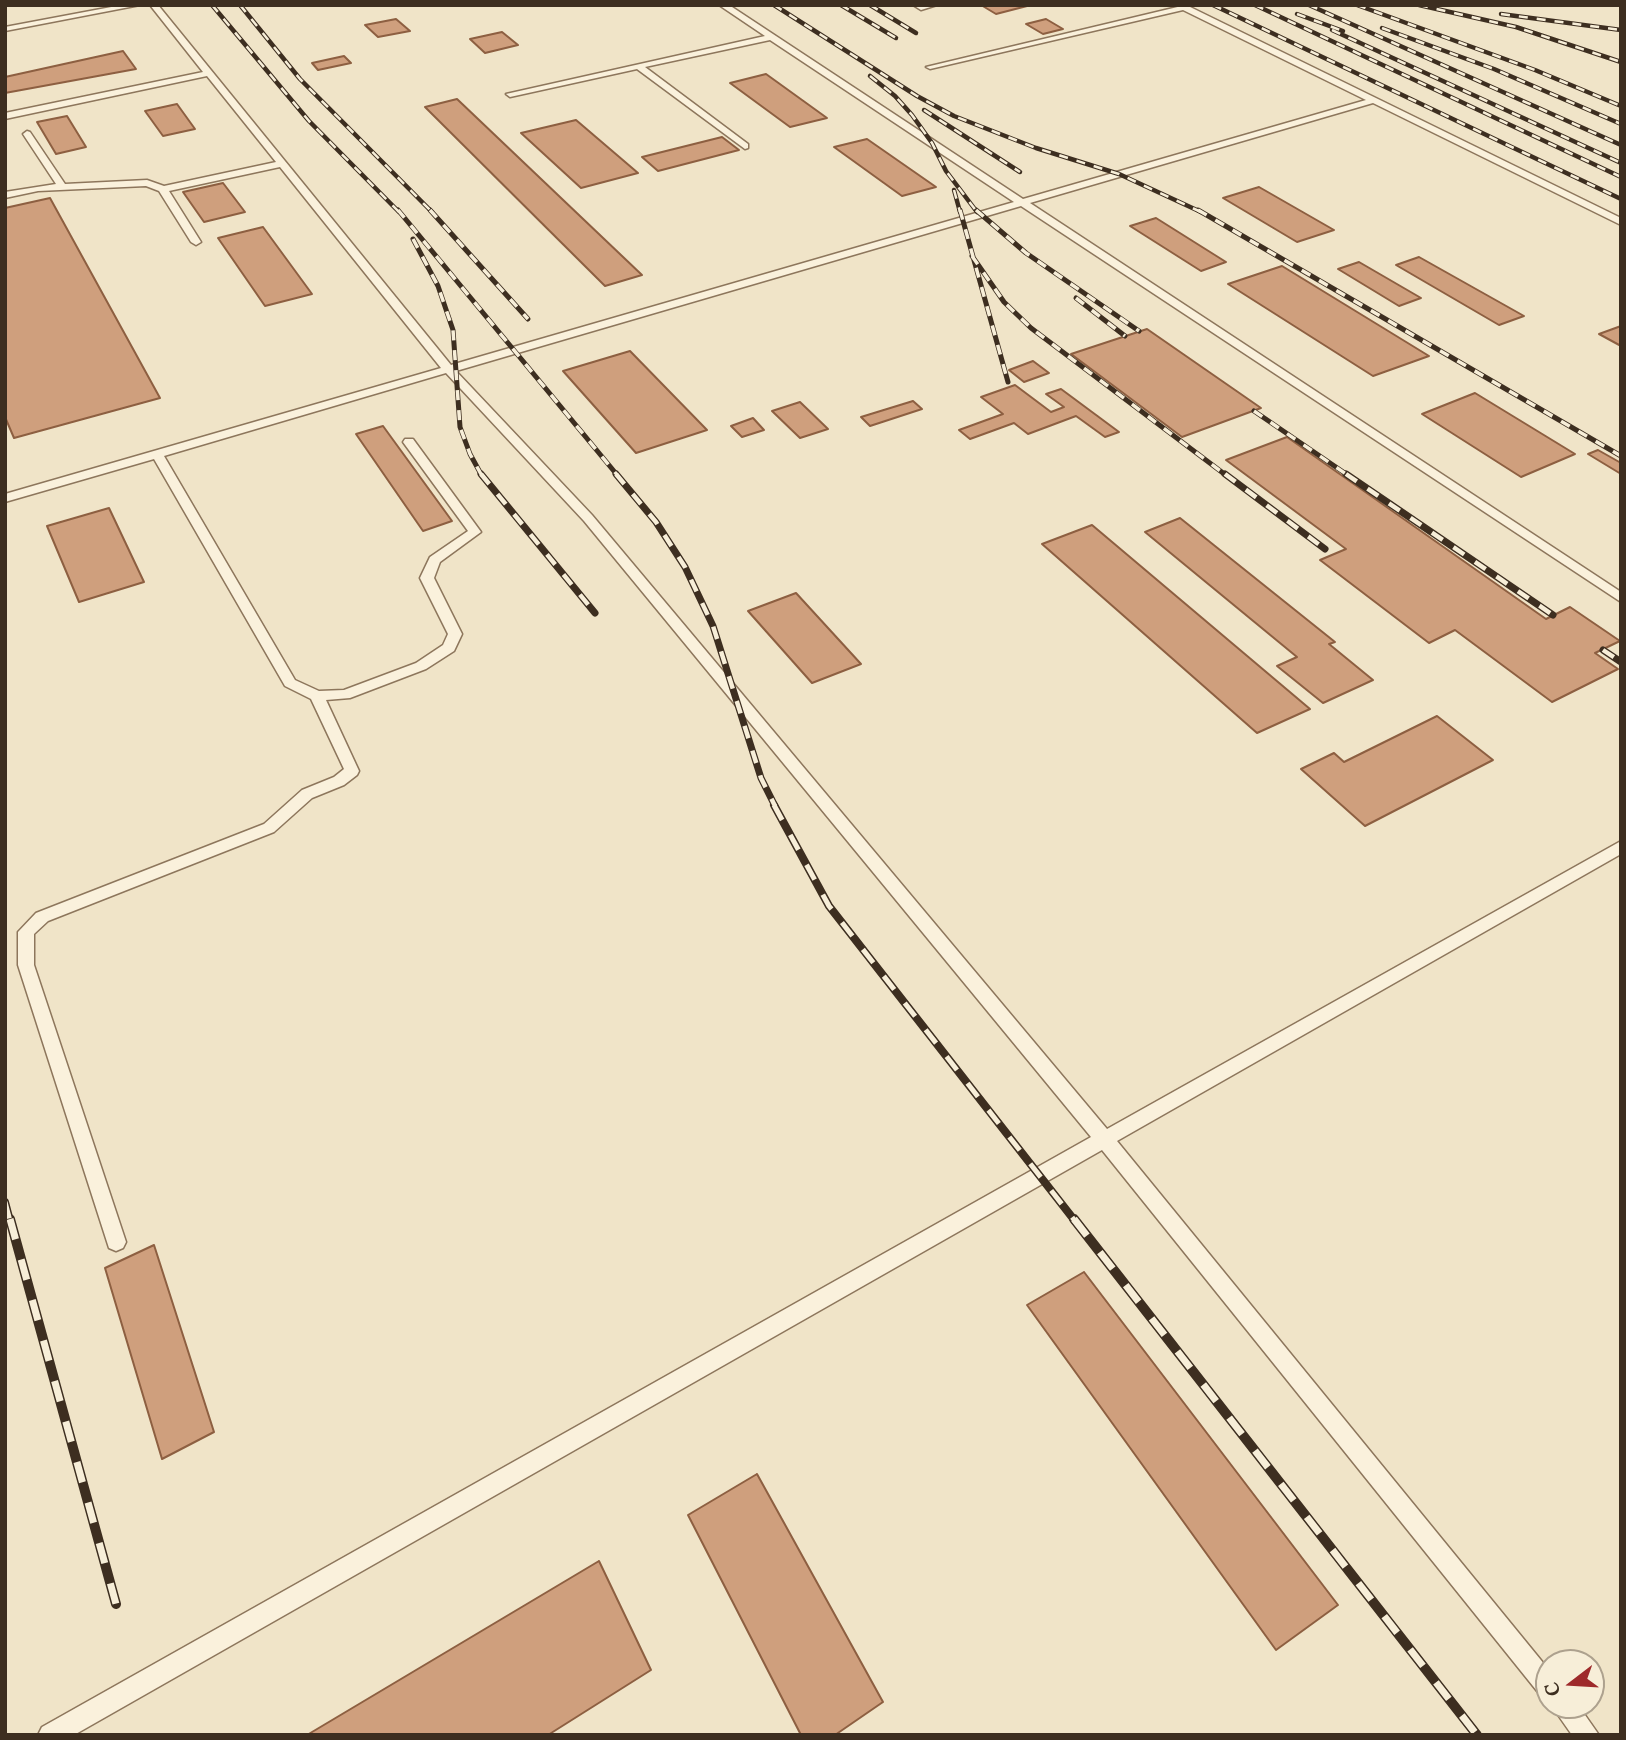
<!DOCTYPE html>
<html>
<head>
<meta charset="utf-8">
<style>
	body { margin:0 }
	#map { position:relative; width:1626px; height:1740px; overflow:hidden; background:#f0e4c8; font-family:Lora,serif }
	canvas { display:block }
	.frame { position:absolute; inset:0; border:7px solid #3d2e20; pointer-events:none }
	.north { position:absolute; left:1535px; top:1649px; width:70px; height:70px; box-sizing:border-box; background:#f7eed8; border:2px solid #ada18e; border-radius:50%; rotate:253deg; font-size:19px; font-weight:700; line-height:28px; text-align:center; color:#3d2e20 }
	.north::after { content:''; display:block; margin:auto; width:24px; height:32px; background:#9e2a2b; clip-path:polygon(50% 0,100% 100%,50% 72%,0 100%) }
</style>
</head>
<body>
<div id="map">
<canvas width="1626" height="1740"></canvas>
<div class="frame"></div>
<div class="north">С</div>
</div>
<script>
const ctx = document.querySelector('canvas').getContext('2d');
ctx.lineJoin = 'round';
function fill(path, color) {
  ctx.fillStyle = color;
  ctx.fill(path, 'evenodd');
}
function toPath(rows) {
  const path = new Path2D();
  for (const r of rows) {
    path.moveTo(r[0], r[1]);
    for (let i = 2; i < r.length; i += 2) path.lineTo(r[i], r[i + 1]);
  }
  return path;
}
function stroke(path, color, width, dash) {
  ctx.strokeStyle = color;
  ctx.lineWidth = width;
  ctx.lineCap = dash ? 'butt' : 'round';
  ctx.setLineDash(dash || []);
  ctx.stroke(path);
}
const building = toPath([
	[981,5,1031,5,996,14,981,5],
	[396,19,410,31,378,37,365,25,396,19],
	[1046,19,1063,29,1043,34,1026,24,1046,19],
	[502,32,518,45,485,53,470,39,502,32],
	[123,51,136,69,5,93,5,77,123,51],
	[344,56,351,63,318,70,312,63,344,56],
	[766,74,827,118,790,127,730,83,766,74],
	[457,99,642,275,605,286,425,107,457,99],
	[177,104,195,129,163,136,145,111,177,104],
	[67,116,86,147,56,154,37,122,67,116],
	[576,120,638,173,581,188,521,133,576,120],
	[722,137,739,150,658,171,642,157,722,137],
	[867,139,936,187,902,196,834,147,867,139],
	[223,183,245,212,204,222,183,192,223,183],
	[1259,187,1334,230,1297,242,1223,198,1259,187],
	[50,198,160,398,14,438,5,417,5,208,50,198],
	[1156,218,1226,262,1201,271,1130,226,1156,218],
	[263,227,312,294,265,306,218,238,263,227],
	[1419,257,1524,316,1499,325,1396,265,1419,257],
	[1359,262,1421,298,1399,306,1338,269,1359,262],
	[1282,266,1429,356,1373,376,1228,284,1282,266],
	[1621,326,1621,346,1599,334,1621,326],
	[1147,329,1261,408,1182,437,1071,354,1147,329],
	[630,351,707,430,636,453,563,371,630,351],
	[1033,361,1049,373,1024,382,1009,370,1033,361],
	[1015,385,1051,412,1064,407,1046,394,1061,389,1119,432,1105,437,1076,416,1028,434,1014,423,970,439,959,430,1003,414,981,397,1015,385],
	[1475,393,1575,454,1521,477,1422,414,1475,393],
	[913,401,922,409,870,426,861,417,913,401],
	[800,402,828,429,800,438,772,411,800,402],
	[753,418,764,430,742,437,731,426,753,418],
	[383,426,452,521,423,531,356,434,383,426],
	[1287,437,1546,619,1570,607,1620,641,1595,653,1618,669,1552,702,1455,630,1429,643,1320,560,1346,549,1226,460,1287,437],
	[1598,450,1621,463,1621,474,1588,454,1598,450],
	[109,508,144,582,79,602,47,526,109,508],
	[1180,518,1335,642,1329,644,1373,680,1323,703,1277,666,1297,657,1145,532,1180,518],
	[1092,525,1310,709,1257,733,1042,544,1092,525],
	[796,593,861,664,812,683,748,611,796,593],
	[1437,716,1493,760,1365,826,1301,769,1334,753,1344,762,1437,716],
	[154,1245,214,1432,162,1459,105,1268,154,1245],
	[1084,1272,1338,1605,1276,1650,1027,1305,1084,1272],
	[757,1474,883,1702,835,1735,801,1735,688,1515,757,1474],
	[599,1561,651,1670,548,1735,307,1735,599,1561]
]);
fill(building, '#cf9f7d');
stroke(building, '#8d5f41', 2);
const lane = toPath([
	[122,5,140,5,5,31,5,27,122,5],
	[150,5,158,5,451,365,1014,202,770,40,645,67,748,144,748,148,745,149,637,69,510,97,506,94,765,36,719,5,729,5,1023,199,1366,100,1183,10,930,69,926,67,1186,5,1621,218,1621,225,1373,103,1030,203,1621,592,1621,602,1021,206,456,371,592,515,1107,1129,1621,841,1621,854,1117,1141,1549,1670,1549,1700,1541,1696,1102,1150,74,1735,38,1735,42,1727,1091,1137,584,521,446,373,164,456,295,680,319,691,344,690,416,663,443,645,448,634,420,578,430,557,468,531,403,442,405,439,413,439,481,532,440,562,434,578,462,634,454,651,426,669,350,698,326,700,359,771,357,775,344,785,312,798,274,832,48,921,34,934,34,965,126,1242,123,1248,116,1251,109,1248,18,965,18,932,36,913,264,824,302,790,334,777,344,769,311,699,285,686,154,459,5,502,5,494,441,368,280,167,169,191,201,242,196,245,191,242,159,191,146,186,38,191,5,198,5,192,56,184,23,134,27,131,30,132,65,184,147,180,164,186,276,162,207,76,5,119,5,113,203,72,150,5],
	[913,5,937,5,921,10,913,5],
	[1551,1705,1578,1705,1599,1735,1572,1735,1551,1705]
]);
stroke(lane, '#8d765c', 3);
fill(lane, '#faf1dc');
const railFar4 = toPath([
	[212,5,309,121,399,212],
	[240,5,300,79,432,212],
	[774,5,917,96,954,116,1036,148,1119,174,1201,212],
	[841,5,896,38],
	[870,5,916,33],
	[1213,5,1621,199],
	[1255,5,1621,177],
	[1309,5,1621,145],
	[1357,5,1535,70,1621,106],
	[1419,5,1516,27,1621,62],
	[1297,14,1343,31],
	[1501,14,1621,30],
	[1382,28,1494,69,1621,124],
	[1332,30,1621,163],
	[870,76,895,96,912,115,932,143,946,171,977,212],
	[924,110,1020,172],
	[954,190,960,212]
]);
const railFar3 = toPath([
	[398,210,618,476],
	[430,210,528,319],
	[960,210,1008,382],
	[976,210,1026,253,1139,331],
	[1198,210,1621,456],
	[413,239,438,286,453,330,460,427,470,454,482,476],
	[972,256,1004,302,1031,328,1227,476],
	[1076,298,1125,336],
	[1254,411,1349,476]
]);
const railFar2 = toPath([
	[481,474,595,613],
	[616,474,656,522,685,567,713,626,761,778,775,806],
	[1225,474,1325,549],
	[1346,474,1553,615],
	[1603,650,1621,662]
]);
const railFar1 = toPath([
	[774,805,829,906,1075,1221],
	[5,1202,10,1221]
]);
const rail = toPath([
	[10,1219,116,1604],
	[1074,1219,1477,1735]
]);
stroke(railFar4, '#3d2e20', 4.5);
stroke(railFar3, '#3d2e20', 5);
stroke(railFar2, '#3d2e20', 7);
stroke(railFar1, '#3d2e20', 8);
stroke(rail, '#3d2e20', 10);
stroke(railFar4, '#f7eed8', 2.5, [9]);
stroke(railFar3, '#f7eed8', 3.5, [10]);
stroke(railFar2, '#f7eed8', 4.5, [13]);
stroke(railFar1, '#f7eed8', 5, [17]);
stroke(rail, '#f7eed8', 7, [21]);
</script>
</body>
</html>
